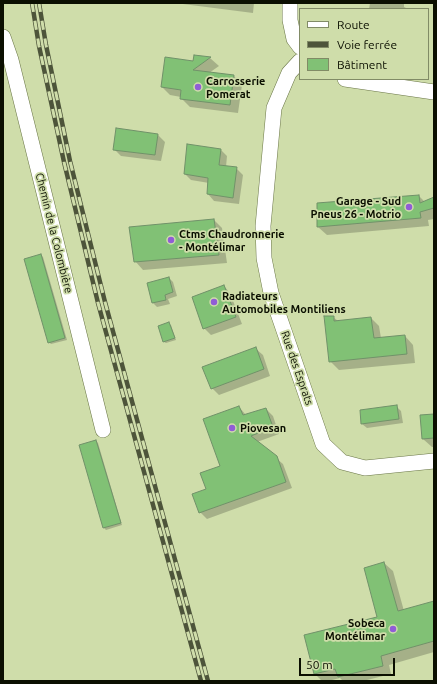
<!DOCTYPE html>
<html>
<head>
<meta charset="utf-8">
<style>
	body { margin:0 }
	#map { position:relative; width:437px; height:684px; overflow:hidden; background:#cfddaa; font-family:Ubuntu,sans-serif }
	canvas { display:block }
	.frame { position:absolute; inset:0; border:4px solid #0b0f01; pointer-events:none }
	.legend { position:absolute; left:299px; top:8px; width:130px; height:72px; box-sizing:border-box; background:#cfddaa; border:1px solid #818b66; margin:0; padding:5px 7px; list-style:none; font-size:12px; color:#0b0f01 }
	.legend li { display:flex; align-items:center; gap:8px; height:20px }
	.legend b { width:20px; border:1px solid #818b66 }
	.scale { position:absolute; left:299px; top:658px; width:96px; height:18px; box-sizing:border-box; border:2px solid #0b0f01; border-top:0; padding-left:5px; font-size:12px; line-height:14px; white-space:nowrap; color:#0b0f01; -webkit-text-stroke:3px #cfddaa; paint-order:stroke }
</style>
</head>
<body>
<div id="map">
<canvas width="437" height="684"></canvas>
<div class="frame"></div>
<ul class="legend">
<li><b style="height:5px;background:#fff"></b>Route</li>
<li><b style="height:5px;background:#4d543a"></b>Voie ferrée</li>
<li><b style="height:11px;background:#81c175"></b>Bâtiment</li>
</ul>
<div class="scale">50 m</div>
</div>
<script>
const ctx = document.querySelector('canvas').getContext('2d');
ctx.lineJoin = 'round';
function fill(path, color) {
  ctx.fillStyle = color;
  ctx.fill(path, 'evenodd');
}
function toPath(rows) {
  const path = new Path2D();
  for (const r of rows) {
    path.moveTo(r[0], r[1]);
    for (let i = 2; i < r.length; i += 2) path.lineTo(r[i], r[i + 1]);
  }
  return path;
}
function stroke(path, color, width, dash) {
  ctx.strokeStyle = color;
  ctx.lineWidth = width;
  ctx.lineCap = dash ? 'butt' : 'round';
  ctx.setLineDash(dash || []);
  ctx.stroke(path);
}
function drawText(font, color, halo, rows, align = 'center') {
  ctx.font = font + ' Ubuntu,sans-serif';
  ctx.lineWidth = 3.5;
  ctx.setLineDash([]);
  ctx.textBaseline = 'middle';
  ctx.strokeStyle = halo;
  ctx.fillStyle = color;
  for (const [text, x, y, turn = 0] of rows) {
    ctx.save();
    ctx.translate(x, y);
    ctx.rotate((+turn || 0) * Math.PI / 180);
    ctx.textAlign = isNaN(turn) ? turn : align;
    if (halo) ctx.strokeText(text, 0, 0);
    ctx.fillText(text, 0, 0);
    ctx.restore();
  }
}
fill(toPath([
	[175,3,254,3,253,13],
	[370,3,404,3,404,7,408,9,369,9],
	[210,58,219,66,209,73,234,76,242,85,238,113,190,107,181,98,181,97,170,95,162,87],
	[117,130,158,135,165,142,161,161,121,156,114,149],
	[221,150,227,156,226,167,236,168,243,175,239,204,214,201,208,194,209,183,191,180,185,174],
	[419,196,425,202,434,198,434,219,428,220,429,226,327,235,318,227],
	[214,220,222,228,227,263,143,270,135,261],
	[41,255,43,257,67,340,51,344,49,342],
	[169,278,173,282,177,296,168,299,170,304,157,307,153,303,148,284],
	[224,286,230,293,242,324,211,335,204,328],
	[333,317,338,321,371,318,379,326,381,338,405,336,413,345,415,363,339,370,330,361],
	[169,324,171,325,176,340,166,343,164,342],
	[256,349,263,355,270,376,219,395,212,388],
	[396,406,401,411,403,423,367,428,362,424],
	[239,407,246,415,266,409,273,416,279,434,257,442,283,464,292,488,207,519,200,512,207,490,221,467],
	[434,415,434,447,432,447,423,439],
	[96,441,98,443,122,525,106,530,104,528],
	[384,563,393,571,404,611,434,602,434,652,389,665,391,674,363,681,343,681,340,678,328,681,322,681,315,674,378,617]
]), '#0003');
const building = toPath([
	[194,55,211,57,193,70,234,75,230,105,180,99,181,90,161,87,165,57,193,61,194,55],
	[116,128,158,134,155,155,113,150,116,128],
	[187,144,221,149,219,165,237,167,233,198,207,194,208,178,184,174,187,144],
	[419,195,420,203,434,197,434,208,420,212,421,218,317,227,317,203,419,195],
	[214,219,219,255,134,262,129,227,214,219],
	[41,254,65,338,48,343,24,259,41,254],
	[169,277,173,292,165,295,166,300,152,303,147,283,169,277],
	[224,285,236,317,203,329,192,297,224,285],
	[324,316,334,316,334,321,371,317,374,338,405,335,407,354,329,362,324,316],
	[169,322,175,338,163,342,158,326,169,322],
	[256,347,264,369,211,389,202,367,256,347],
	[397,405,399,419,361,424,360,410,397,405],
	[239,406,243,415,266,408,273,427,251,436,277,456,286,482,199,513,192,494,206,489,200,473,220,466,203,419,239,406],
	[434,414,434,438,422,439,420,415,434,414],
	[96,440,121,523,103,528,79,445,96,440],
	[384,562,398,611,434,601,434,641,381,656,383,666,338,677,335,669,314,674,304,635,377,617,364,568,384,562]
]);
fill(building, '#81c175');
stroke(building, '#709169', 1);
const street = toPath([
	[290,3,290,20,294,39,300,47],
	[3,37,11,60,103,430],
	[300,61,289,73,274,108,263,226,264,258,271,293,323,444,342,462,365,468,434,461],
	[345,79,434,92]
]);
stroke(street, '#6a7647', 16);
stroke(street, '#fff', 15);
const rail = toPath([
	[32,3,39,46,64,162,98,303,201,681],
	[39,3,46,45,70,161,105,302,208,681]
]);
stroke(rail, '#4d543a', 4.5);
stroke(rail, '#cfddaa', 3, [9]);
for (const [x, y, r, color] of [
	[198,87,4,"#905dd6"],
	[409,207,4,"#905dd6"],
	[171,240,4,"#905dd6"],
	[214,302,4,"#905dd6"],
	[232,428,4,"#905dd6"],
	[393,629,4,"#905dd6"]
]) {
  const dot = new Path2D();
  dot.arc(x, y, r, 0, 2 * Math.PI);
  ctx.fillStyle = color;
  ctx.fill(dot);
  stroke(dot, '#cfddaa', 1.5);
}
drawText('bold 11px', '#0b0f01', '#cfddaa', [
	["Carrosserie",206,81],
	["Pomerat",206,94],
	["Garage - Sud",401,201,"right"],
	["Pneus 26 - Motrio",401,214,"right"],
	["Ctms Chaudronnerie",179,234],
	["- Montélimar",179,247],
	["Radiateurs",222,296],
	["Automobiles Montiliens",222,309],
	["Piovesan",240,428],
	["Sobeca",385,623,"right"],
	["Montélimar",385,636,"right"]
], 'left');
drawText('11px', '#0b0f01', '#cfddaa', [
	["Chemin de la Colombière",54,233,76],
	["Rue des Esprats",297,368,71]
]);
</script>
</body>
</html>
